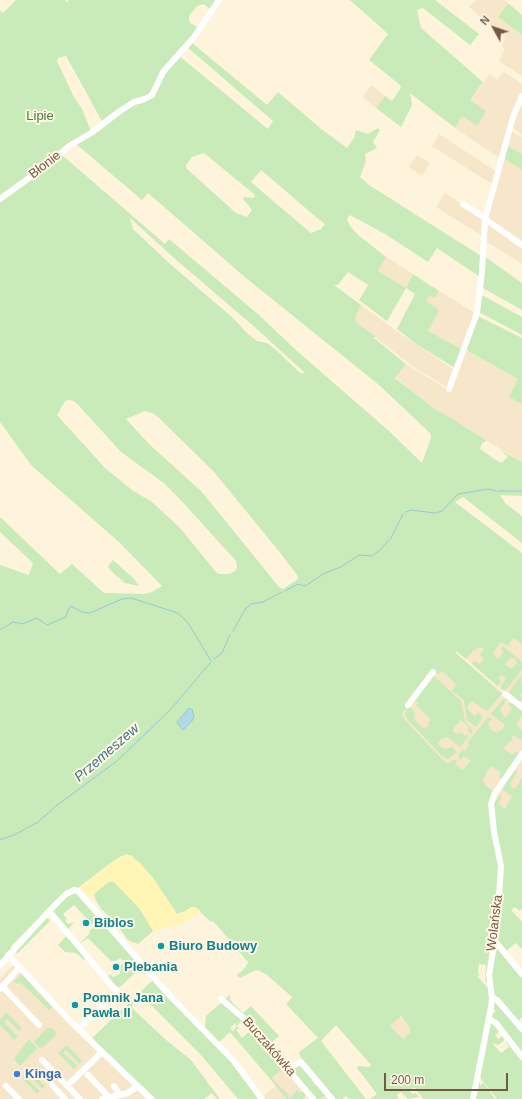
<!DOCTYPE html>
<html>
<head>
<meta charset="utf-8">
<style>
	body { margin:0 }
	#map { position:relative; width:522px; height:1099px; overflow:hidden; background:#fef4dc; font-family:Helvetica,sans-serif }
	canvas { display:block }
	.north { position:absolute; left:474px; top:8px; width:40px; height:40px; -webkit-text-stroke:3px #fff7e4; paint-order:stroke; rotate:310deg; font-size:11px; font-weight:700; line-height:16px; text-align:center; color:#745a44 }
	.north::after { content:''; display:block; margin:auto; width:14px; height:18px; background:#745a44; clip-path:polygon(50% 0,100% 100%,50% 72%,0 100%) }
	.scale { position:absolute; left:384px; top:1073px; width:124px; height:18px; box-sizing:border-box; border:2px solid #745a44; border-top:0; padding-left:5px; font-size:12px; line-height:14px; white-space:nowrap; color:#745a44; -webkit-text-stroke:3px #fff7e4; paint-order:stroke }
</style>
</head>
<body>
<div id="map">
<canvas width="522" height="1099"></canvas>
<div class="north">N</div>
<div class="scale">200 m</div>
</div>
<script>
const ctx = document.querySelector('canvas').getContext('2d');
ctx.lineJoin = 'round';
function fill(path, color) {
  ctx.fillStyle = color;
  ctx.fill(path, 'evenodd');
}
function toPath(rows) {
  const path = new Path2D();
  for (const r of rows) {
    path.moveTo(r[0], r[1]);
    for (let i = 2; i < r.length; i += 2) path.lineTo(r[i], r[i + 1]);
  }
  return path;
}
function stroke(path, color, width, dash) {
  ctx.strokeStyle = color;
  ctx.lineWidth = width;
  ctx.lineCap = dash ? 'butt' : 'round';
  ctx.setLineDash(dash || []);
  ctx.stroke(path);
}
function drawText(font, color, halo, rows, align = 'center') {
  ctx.font = font + ' Helvetica,sans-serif';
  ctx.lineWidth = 4;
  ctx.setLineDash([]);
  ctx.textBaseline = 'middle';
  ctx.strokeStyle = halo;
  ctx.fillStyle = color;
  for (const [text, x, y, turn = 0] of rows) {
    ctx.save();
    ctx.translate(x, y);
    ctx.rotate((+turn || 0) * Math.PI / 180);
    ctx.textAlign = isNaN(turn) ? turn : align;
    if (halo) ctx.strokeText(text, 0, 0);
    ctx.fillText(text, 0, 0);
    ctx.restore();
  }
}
fill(toPath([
	[476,0,504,0,508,3,498,17,522,35,522,76,499,61,505,49,501,46,506,38,469,7],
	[504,72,522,84,522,92,512,114,501,159,455,128,462,116,477,126,470,100,490,74,497,80],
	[371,85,385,96,376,108,363,97],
	[522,100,522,135,512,127],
	[511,131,522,137,522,264,484,240,485,229],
	[439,134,497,172,492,184,432,146],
	[417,155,430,163,422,176,409,167],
	[445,193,483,218,482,236,436,207],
	[386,257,413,274,406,288,378,271],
	[439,291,475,313,462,349,428,331,439,310,425,301,429,295,434,298],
	[361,305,412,342,455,370,447,387,415,368,357,323,355,318],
	[464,349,518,379,509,397,522,404,522,462,438,411,395,377,406,364,448,390],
	[446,616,472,639,500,643,522,629,522,704,497,686,457,651,455,652,522,709,522,838,494,799,455,764,457,761,455,759,448,763,442,759,405,720,402,714,429,670],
	[13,965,132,1083,146,1099,0,1099,0,978],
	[400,1016,410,1028,410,1034,404,1040,390,1026],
	[299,1064,330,1099,263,1099,262,1097,276,1086,271,1079,285,1066]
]), '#f6e6ca');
fill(toPath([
	[16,0,65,0,68,3,68,0,218,0,211,9,203,4,197,6,189,16,189,20,190,23,199,28,177,53,154,91,103,123,66,56,58,58,57,61,74,97,82,109,91,131,0,198,0,10,3,13],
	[350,0,435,0,479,34,470,45,423,8,417,10,421,28,483,82,470,100,486,111,477,126,462,116,455,128,410,93,412,105,401,127,376,108,385,96,392,101,401,88,400,85,369,60,388,34],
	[508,3,522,15,522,35,498,17],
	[191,42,267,105,278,92,320,128,347,148,354,138,356,130,368,134,378,128,380,130,373,142,377,148,365,154,366,161,360,177,369,185,481,256,480,277,437,248,428,262,385,234,350,215,347,219,350,226,357,234,386,257,378,271,406,288,413,274,439,291,434,298,429,295,426,301,439,310,428,331,462,349,455,368,416,344,397,329,415,294,406,288,387,321,359,300,368,285,348,272,338,285,334,285,361,305,355,318,357,323,375,336,374,338,406,364,395,378,438,411,451,418,487,441,482,443,480,449,496,460,501,463,508,457,500,450,522,462,522,496,500,495,505,503,522,516,522,543,463,497,455,502,522,553,522,644,513,638,508,646,501,642,493,653,498,659,504,652,501,650,503,646,516,657,514,659,511,657,505,665,512,669,517,663,515,659,517,657,522,662,522,670,506,690,502,690,500,688,506,678,501,675,499,678,501,682,497,686,472,664,474,661,479,664,484,659,480,654,484,649,481,647,474,650,466,659,456,651,455,652,458,655,502,694,487,711,472,701,467,707,470,712,475,716,478,713,482,715,481,717,482,719,476,727,467,720,464,700,452,691,456,684,442,671,439,674,436,673,431,669,430,672,402,714,405,720,442,759,448,763,455,759,457,761,455,764,463,770,471,761,464,756,460,760,458,755,463,749,465,751,469,745,468,742,488,717,493,719,489,721,488,726,493,731,498,733,499,731,496,729,501,731,505,725,491,714,503,699,507,698,509,700,504,701,505,703,500,709,505,718,512,709,508,704,510,702,522,709,522,716,516,725,522,730,522,740,513,735,511,737,513,739,503,748,512,755,517,751,521,753,503,781,500,778,500,772,492,766,487,771,483,781,485,785,493,791,492,795,500,867,488,985,485,980,486,965,479,964,478,973,480,975,477,976,489,989,490,998,472,1099,423,1099,414,1087,410,1091,413,1094,416,1093,421,1099,419,1097,408,1099,401,1092,397,1095,398,1099,370,1099,377,1094,357,1068,358,1066,369,1067,371,1065,336,1025,321,1041,366,1099,349,1099,346,1096,342,1099,333,1099,302,1061,299,1052,318,1038,286,1004,292,997,267,975,258,970,254,971,240,978,237,975,245,968,248,962,214,922,213,921,211,922,195,907,177,914,153,878,131,855,112,862,42,915,11,946,11,949,0,961,0,565,29,575,33,563,0,532,0,517,60,574,72,564,104,593,144,594,152,592,162,586,119,542,31,465,0,422,0,200,62,155,165,244,169,239,259,315,297,351,389,431,422,463,431,438,431,434,379,385,246,278,148,193,142,200,76,144,133,103,146,100,178,55,268,129,273,121,187,47],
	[204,153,255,195,254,198,244,197,243,199,252,210,247,217,236,213,187,169,186,165,192,157],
	[261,170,316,217,325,224,321,229,311,233,266,195,251,182],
	[130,218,174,258,258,330,305,373,300,373,276,350,267,343,257,341,247,333,233,318,169,263,133,229],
	[69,400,74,401,80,407,121,452,165,484,178,497,236,561,237,568,235,571,229,574,219,574,216,572,180,528,152,502,132,490,105,468,57,415,65,401],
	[145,411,152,413,157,416,214,472,282,555,297,575,298,579,283,589,279,587,202,492,149,444,126,419],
	[401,1016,410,1028,410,1033,403,1039,390,1026],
	[507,146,522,154,522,170,504,158],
	[484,256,522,283,522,310,481,287],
	[480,294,522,317,522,335,479,312],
	[478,316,522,338,522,404,509,397,518,379,464,349],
	[113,560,133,578,139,586,125,583,110,570,108,566],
	[521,675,522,692,520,695,522,699,520,703,509,692],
	[434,676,461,701,465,721,473,731,471,734,469,732,467,725,461,720,453,729,453,732,458,734,460,732,466,736,467,734,469,736,460,747,447,737,441,739,438,743,442,748,447,749,452,747,457,752,448,759,442,756,408,720,405,715,406,711,409,706,415,713,414,719,420,726,425,729,429,725,428,723,431,720,416,705,418,703,416,701,413,704,415,698],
	[513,769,517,772,510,784,512,787,515,789,522,778,522,909,520,911,515,907,511,910,522,921,522,949,516,943,506,951,496,939,502,874,495,832,494,799,496,801,501,794,501,799,498,804,505,809,512,796,503,790,502,787],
	[109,881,114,882,128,895,139,908,152,926,153,931,138,944,132,942,127,939,116,923,101,909,95,899,94,894],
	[72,893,76,893,140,966,140,968,120,987,115,986,108,977,110,974,113,977,120,974,121,965,124,962,120,958,116,961,111,961,88,938,79,944,90,933,89,932,94,926,74,905,63,914,67,919,65,921,68,924,74,922,68,930,53,912,61,901],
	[45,918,49,919,50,921,17,954,16,951],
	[67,935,86,958,84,960,76,953,65,952,58,945],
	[494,944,522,975,522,1017,519,1020,522,1027,493,993,490,979],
	[22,974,52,1007,49,1010,20,982,18,984,14,981],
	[153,980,232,1062,261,1099,238,1099,200,1054,142,996,139,996,133,1002,132,1008,165,1039,191,1060,220,1099,217,1099,212,1093,204,1099,156,1099,93,1040,92,1038],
	[230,995,230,1000,243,1013,251,1006,279,1036,269,1045,243,1019,237,1026,235,1023,230,1028,233,1031,237,1026,239,1028,236,1030,242,1038,249,1032,245,1026,248,1024,285,1066,272,1078,280,1087,287,1093,289,1092,287,1094,290,1098,297,1090,300,1093,302,1091,308,1094,302,1099,287,1099,230,1032,219,1042,205,1028,206,1016],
	[494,1001,522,1030,522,1056,491,1017,491,1013,495,1013,495,1010,492,1009],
	[6,1012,22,1028,19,1031,7,1019,4,1022,18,1037,14,1040,0,1025,0,1020],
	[492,1021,507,1038,503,1034,502,1035,500,1032,498,1032,495,1036,499,1039,502,1036,505,1040,498,1045,492,1043,501,1053,509,1047,506,1042,509,1040,522,1059,522,1099,497,1099,479,1076,489,1023],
	[47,1028,52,1028,57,1034,41,1049,34,1042],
	[29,1039,37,1048,20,1066,14,1059],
	[67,1045,82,1061,79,1064,66,1050,63,1053,77,1065,74,1069,58,1053],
	[299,1064,315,1081,313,1086,317,1084,328,1098,324,1096,320,1099,314,1099,291,1069],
	[30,1070,45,1086,42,1089,30,1075,27,1079,40,1091,37,1094,22,1078],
	[479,1082,481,1086,483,1082,495,1099,474,1099]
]), '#c9ebba');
fill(toPath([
	[127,854,140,863,153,878,177,914,181,914,191,907,195,907,201,911,181,924,153,931,139,908,114,882,109,882,102,887,94,894,95,899,78,889,119,857]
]), '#fff6b5');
const water = toPath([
	[188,709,192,709,194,716,192,721,183,730,177,722,188,709]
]);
fill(water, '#b0dae8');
stroke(water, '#96c8da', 1);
stroke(toPath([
	[498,491,522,491],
	[406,512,411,510,435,513],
	[436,513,442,511,458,494,489,489,496,491],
	[391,538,403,514],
	[285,591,298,584,305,586,325,573,341,567,359,555,372,556,380,550,389,540],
	[247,608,251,604,263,602,282,592],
	[0,630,13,622,22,624,37,618,47,625,66,617,68,610,71,606,82,612,90,613,122,599,131,598,178,613,188,623,211,661],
	[233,631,246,608],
	[214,659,222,653,230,635],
	[0,840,16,834,38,822,56,806,117,761,171,709,211,662]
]), '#96c8da', 1);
stroke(toPath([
	[0,199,51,162,69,146,91,133,120,111,134,102,145,99,152,95,163,72,194,37,219,0],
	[463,204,485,218],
	[485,219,522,245],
	[449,389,477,313,482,272,485,219,513,117,522,96],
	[505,694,522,707],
	[408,705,433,672],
	[49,911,117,992,78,1029],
	[494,940,522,974],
	[8,955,71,1022,151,1099],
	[0,965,49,911,66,894,74,890,78,891,169,995,233,1060,262,1099],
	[2,986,39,1025],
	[0,989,20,967],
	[492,998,497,1000,522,1029],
	[221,999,247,1021,313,1099],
	[489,1019,496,1023,522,1057],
	[42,1060,80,1099],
	[288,1068,301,1062,332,1099],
	[88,1075,109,1097],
	[71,1082,102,1052],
	[52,1085,65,1099],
	[6,1086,19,1099],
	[114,1086,120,1095],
	[102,1099,128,1093,138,1086],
	[473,1099,491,1007,492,998,489,975,497,927,501,866,494,832,491,804,494,795,522,754]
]), '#fff', 6);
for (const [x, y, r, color] of [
	[86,923,4,"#0f9aa8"],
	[161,946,4,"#0f9aa8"],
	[116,967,4,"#0f9aa8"],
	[75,1005,4,"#0f9aa8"],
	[17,1074,4,"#3f7fe0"]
]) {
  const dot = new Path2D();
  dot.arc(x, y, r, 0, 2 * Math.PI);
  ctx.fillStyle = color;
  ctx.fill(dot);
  stroke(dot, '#fff7e4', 1.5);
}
drawText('13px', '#487b3b', '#fff7e4', [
	["Lipie",40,116]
]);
drawText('13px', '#745a44', '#fff7e4', [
	["Błonie",45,165,-38],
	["Wolańska",495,923,-83],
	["Buczakówka",269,1047,49]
]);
drawText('bold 13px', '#0d838f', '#fff7e4', [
	["Biblos",94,923],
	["Biuro Budowy",169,946],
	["Plebania",124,967],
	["Pomnik Jana",83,998],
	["Pawła II",83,1013]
], 'left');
drawText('bold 13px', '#366cbe', '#fff7e4', [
	["Kinga",25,1074]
], 'left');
drawText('italic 14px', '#3c748a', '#fff7e4', [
	["Przemeszew",107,753,-41]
]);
</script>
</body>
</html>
